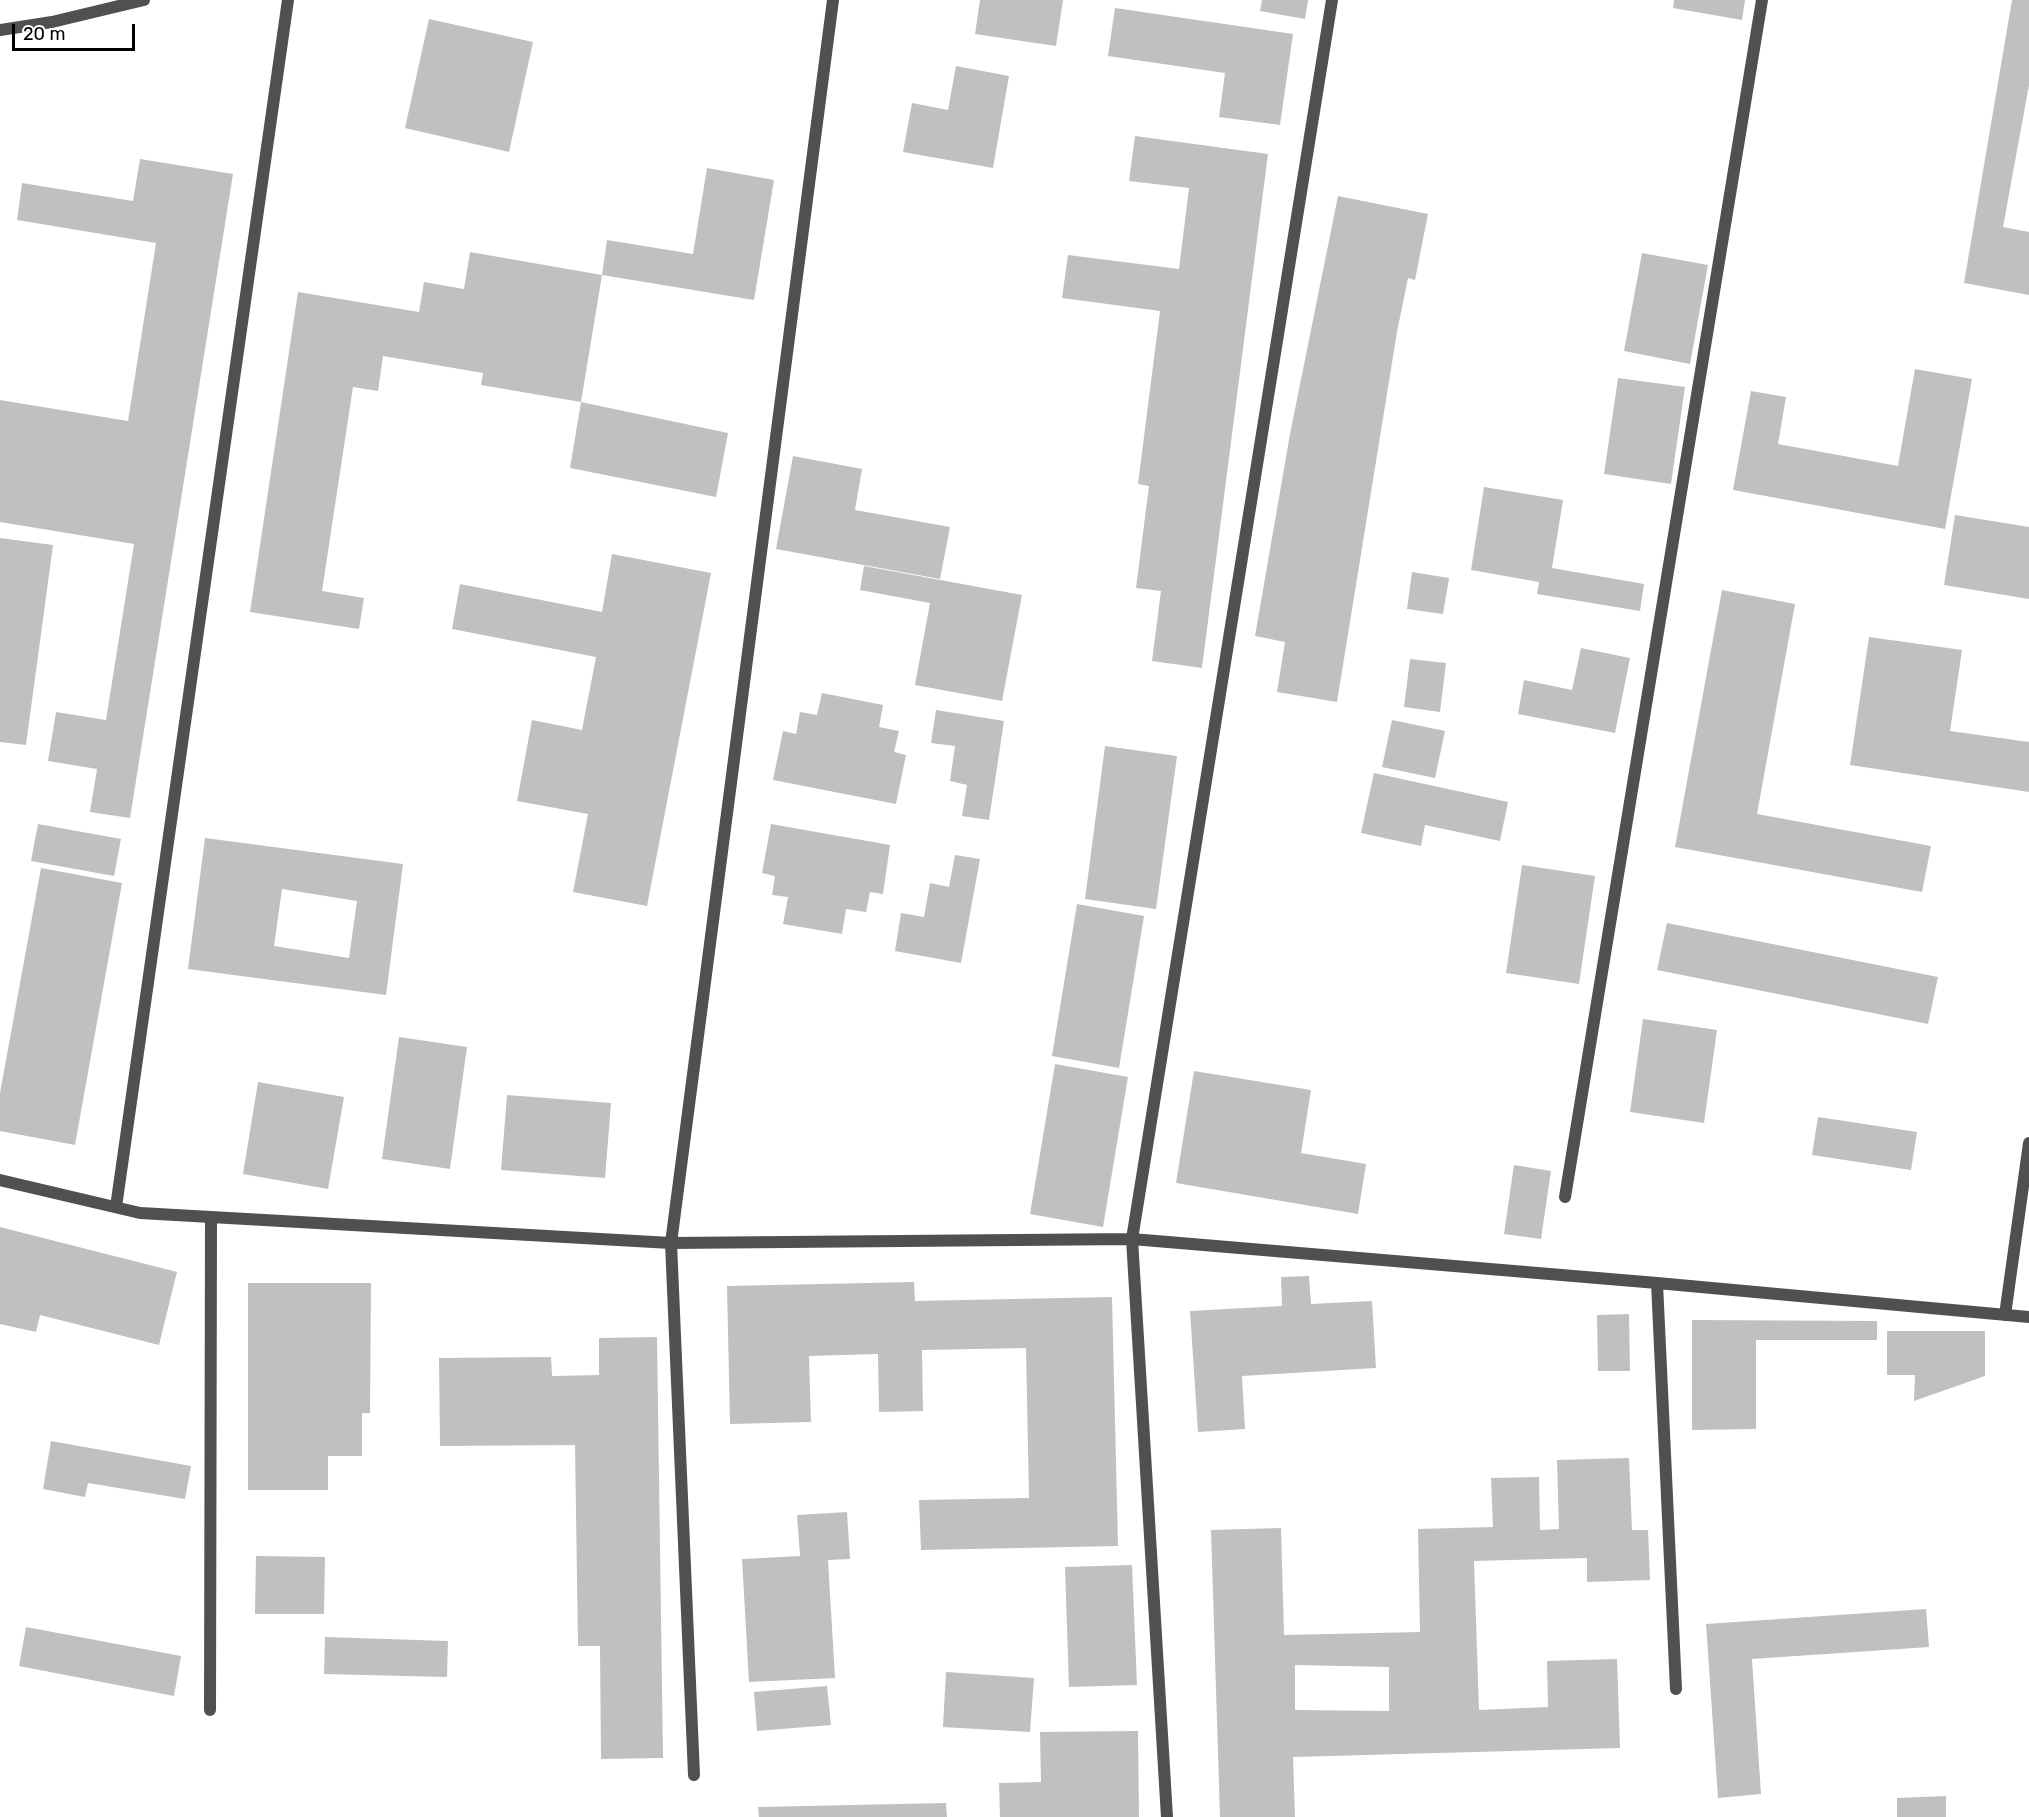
<!DOCTYPE html>
<html>
<head>
<meta charset="utf-8">
<style>
	body { margin:0 }
	#map { position:relative; width:2029px; height:1817px; overflow:hidden; background:#fff; font-family:Rubik,sans-serif }
	canvas { display:block }
	.scale { position:absolute; left:12px; top:24px; width:123px; height:27px; box-sizing:border-box; border:3px solid #000; border-top:0; padding-left:8px; font-size:18px; line-height:21px; white-space:nowrap; color:#000; -webkit-text-stroke:4px #fff; paint-order:stroke }
</style>
</head>
<body>
<div id="map">
<canvas width="2029" height="1817"></canvas>
<div class="scale">20 m</div>
</div>
<script>
const ctx = document.querySelector('canvas').getContext('2d');
ctx.lineJoin = 'round';
function fill(path, color) {
  ctx.fillStyle = color;
  ctx.fill(path, 'evenodd');
}
function toPath(rows) {
  const path = new Path2D();
  for (const r of rows) {
    path.moveTo(r[0], r[1]);
    for (let i = 2; i < r.length; i += 2) path.lineTo(r[i], r[i + 1]);
  }
  return path;
}
function stroke(path, color, width, dash) {
  ctx.strokeStyle = color;
  ctx.lineWidth = width;
  ctx.lineCap = dash ? 'butt' : 'round';
  ctx.setLineDash(dash || []);
  ctx.stroke(path);
}
fill(toPath([
	[980,0,1063,0,1056,46,975,34],
	[1262,0,1308,0,1305,19,1260,11],
	[1674,0,1745,0,1742,20,1673,8],
	[2012,0,2029,0,2029,85,2003,227,2029,232,2029,295,1964,283],
	[1115,8,1293,34,1280,125,1219,117,1225,73,1108,56],
	[429,19,533,42,509,152,405,128],
	[956,66,1009,76,993,168,903,152,912,103,948,110],
	[1135,136,1268,154,1202,668,1152,661,1161,591,1136,588,1149,486,1138,484,1160,311,1062,298,1068,255,1179,269,1189,188,1129,181],
	[140,159,233,174,130,818,90,812,97,769,48,761,56,712,106,720,134,544,0,522,0,400,128,421,156,243,17,220,22,183,133,201],
	[707,168,774,180,754,300,602,275,607,240,693,254],
	[1338,196,1428,214,1415,280,1408,278,1397,332,1337,702,1277,692,1285,642,1255,636,1290,434],
	[470,252,602,275,581,402,481,385,483,373,383,356,378,391,353,387,322,591,364,598,359,629,250,612,298,292,419,312,424,282,464,289],
	[1642,253,1708,265,1690,364,1624,351],
	[1915,369,1972,379,1945,529,1733,490,1751,391,1786,397,1778,444,1898,466],
	[1618,378,1685,387,1671,484,1604,474],
	[581,402,728,433,716,497,570,468],
	[793,456,862,469,855,510,950,527,940,579,776,549],
	[1484,487,1563,500,1552,568,1644,584,1640,611,1537,594,1539,582,1471,570],
	[1955,515,2029,527,2029,599,1944,585],
	[0,538,53,545,26,745,0,742],
	[612,554,711,573,647,906,573,892,588,814,517,801,532,720,582,730,596,657,452,629,460,584,602,612],
	[864,566,1022,595,1002,701,915,685,930,603,860,590],
	[1412,572,1449,578,1443,614,1407,609],
	[1722,590,1795,604,1757,814,1931,846,1922,892,1675,847],
	[1869,637,1962,650,1950,731,2029,742,2029,792,1850,765],
	[1581,648,1630,658,1615,733,1518,714,1524,680,1572,690],
	[1410,659,1446,663,1440,712,1404,707],
	[822,693,883,705,879,727,899,731,894,752,906,755,896,804,773,780,783,731,796,734,800,712,817,715],
	[936,710,1004,721,989,820,962,816,967,785,950,781,955,746,931,743],
	[1392,720,1445,731,1435,778,1382,767],
	[1105,746,1177,756,1156,909,1085,899],
	[1374,773,1508,802,1500,841,1425,825,1421,846,1361,833],
	[38,824,121,839,114,876,31,861],
	[771,824,890,845,883,894,870,892,866,912,846,909,842,934,783,924,788,897,772,895,775,876,762,873],
	[205,838,403,864,386,995,188,969],
	[282,889,357,901,349,958,274,946],
	[955,855,980,859,961,963,895,951,901,913,924,917,930,883,949,887],
	[1522,865,1595,876,1579,984,1506,973],
	[41,868,122,883,75,1145,0,1131,0,1093],
	[1077,904,1144,916,1119,1068,1052,1056],
	[1667,923,1938,977,1928,1024,1657,970],
	[1643,1019,1717,1030,1704,1123,1630,1112],
	[399,1037,467,1047,450,1169,382,1159],
	[1055,1064,1128,1077,1103,1227,1030,1214],
	[1194,1071,1311,1090,1301,1153,1366,1164,1358,1214,1176,1183],
	[258,1082,344,1097,328,1189,243,1174],
	[507,1095,611,1103,605,1178,501,1170],
	[1818,1117,1917,1132,1911,1170,1812,1155],
	[1514,1165,1551,1171,1541,1239,1504,1234],
	[0,1227,177,1272,159,1345,40,1315,36,1332,0,1324],
	[1309,1276,1311,1304,1372,1301,1376,1368,1242,1376,1245,1429,1198,1432,1190,1311,1282,1306,1281,1277],
	[914,1282,915,1301,1112,1297,1118,1546,921,1550,919,1500,1029,1498,1026,1348,922,1350,923,1411,879,1412,878,1354,809,1356,811,1422,730,1424,727,1286],
	[248,1283,371,1283,370,1413,362,1413,362,1456,328,1456,328,1490,248,1490],
	[1629,1314,1630,1371,1598,1371,1597,1315],
	[1692,1320,1877,1321,1877,1340,1756,1340,1756,1429,1692,1430],
	[1887,1331,1985,1331,1985,1376,1914,1401,1915,1375,1887,1375],
	[657,1337,663,1758,601,1759,600,1646,578,1646,575,1445,440,1446,439,1358,551,1357,552,1376,599,1375,599,1338],
	[51,1441,191,1466,185,1499,88,1483,85,1497,43,1489],
	[1629,1458,1632,1530,1648,1530,1650,1580,1587,1582,1587,1558,1474,1561,1479,1710,1548,1707,1547,1661,1617,1659,1620,1748,1293,1757,1295,1817,1220,1817,1211,1530,1281,1528,1284,1635,1420,1632,1418,1529,1493,1527,1491,1478,1539,1477,1540,1530,1559,1529,1557,1460],
	[1295,1665,1389,1667,1389,1711,1295,1710],
	[847,1512,850,1559,828,1560,835,1678,749,1682,742,1559,800,1556,797,1515],
	[256,1556,325,1557,324,1614,255,1614],
	[1132,1565,1137,1685,1069,1687,1065,1567],
	[1926,1609,1929,1647,1752,1659,1761,1794,1718,1798,1706,1624],
	[26,1627,181,1656,174,1696,19,1666],
	[325,1637,448,1641,447,1677,324,1674],
	[946,1672,1034,1678,1030,1732,943,1727],
	[827,1686,831,1725,757,1731,754,1692],
	[1138,1731,1139,1817,1000,1817,999,1783,1041,1782,1040,1732],
	[1946,1796,1946,1817,1897,1817,1897,1798],
	[946,1803,947,1817,759,1817,758,1807]
]), '#c0c0c0');
stroke(toPath([
	[0,30,52,22,144,0],
	[0,1180,140,1213,671,1243,1132,1239,1657,1283,1676,1689],
	[1565,1197,1762,0],
	[116,1207,288,0],
	[1657,1283,2029,1317],
	[2005,1315,2029,1143],
	[210,1710,211,1217],
	[694,1775,671,1243,833,0],
	[1167,1817,1132,1239,1332,0]
]), '#505050', 12);
</script>
</body>
</html>
